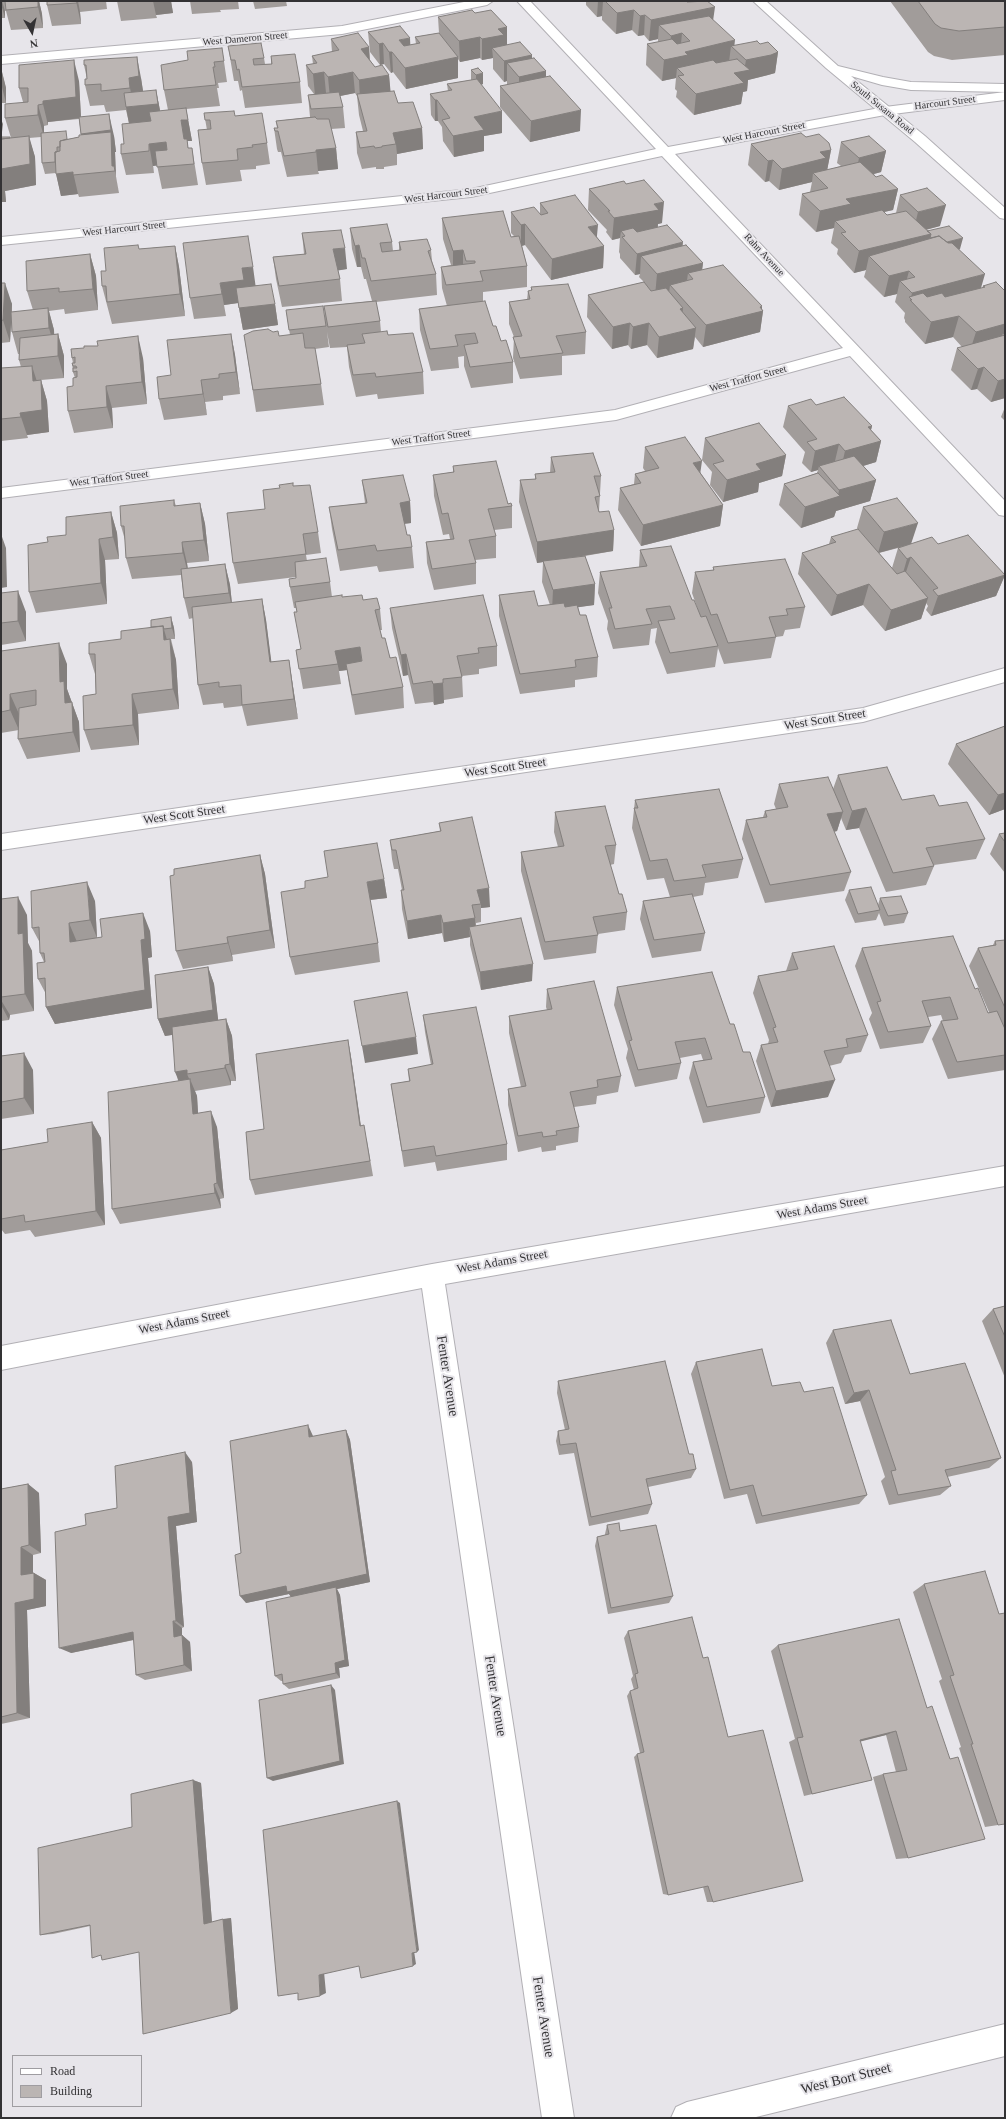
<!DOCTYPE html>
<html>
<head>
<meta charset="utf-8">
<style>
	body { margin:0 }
	#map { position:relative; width:1006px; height:2119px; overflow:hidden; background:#e7e5ea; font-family:"Times New Roman",serif }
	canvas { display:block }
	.frame { position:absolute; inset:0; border:2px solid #333234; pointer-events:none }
	.legend { position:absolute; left:12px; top:2055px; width:130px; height:52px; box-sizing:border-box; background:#e7e5ea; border:1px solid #9f9da1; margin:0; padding:5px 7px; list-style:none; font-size:12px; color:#333234 }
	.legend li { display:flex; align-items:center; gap:8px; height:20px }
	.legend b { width:20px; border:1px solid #9f9da1 }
	.north { position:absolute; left:12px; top:12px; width:40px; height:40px; -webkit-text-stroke:3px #e7e5ea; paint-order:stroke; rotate:171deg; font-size:11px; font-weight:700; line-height:16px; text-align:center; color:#333234 }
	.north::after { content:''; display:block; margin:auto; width:14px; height:18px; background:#333234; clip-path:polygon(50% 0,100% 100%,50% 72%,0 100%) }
</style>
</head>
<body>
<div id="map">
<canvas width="1006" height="2119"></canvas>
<div class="frame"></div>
<ul class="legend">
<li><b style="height:5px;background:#fff"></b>Road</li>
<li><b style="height:11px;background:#bbb5b3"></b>Building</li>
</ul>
<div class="north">N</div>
</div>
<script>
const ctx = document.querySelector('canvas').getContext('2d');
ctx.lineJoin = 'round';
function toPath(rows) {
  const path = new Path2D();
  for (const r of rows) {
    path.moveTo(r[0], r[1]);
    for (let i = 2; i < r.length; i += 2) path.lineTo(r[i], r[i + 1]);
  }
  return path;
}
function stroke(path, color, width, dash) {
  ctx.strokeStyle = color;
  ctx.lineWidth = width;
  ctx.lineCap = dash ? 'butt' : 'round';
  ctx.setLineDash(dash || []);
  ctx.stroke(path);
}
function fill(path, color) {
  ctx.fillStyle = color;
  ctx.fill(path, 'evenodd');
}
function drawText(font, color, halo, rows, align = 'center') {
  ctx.font = font + ' "Times New Roman",serif';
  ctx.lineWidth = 4;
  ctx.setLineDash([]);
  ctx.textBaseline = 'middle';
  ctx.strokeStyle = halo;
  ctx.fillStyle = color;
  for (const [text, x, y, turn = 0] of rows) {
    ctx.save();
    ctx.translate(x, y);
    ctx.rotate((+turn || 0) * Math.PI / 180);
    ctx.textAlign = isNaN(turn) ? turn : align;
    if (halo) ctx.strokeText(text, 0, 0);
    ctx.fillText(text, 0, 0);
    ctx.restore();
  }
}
const minor = toPath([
	[469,1,493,1,487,5,342,34,1,64,1,56,342,26,469,1],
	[517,1,530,1,668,147,885,107,1005,92,1005,100,885,115,675,154,1005,501,1005,516,999,515,850,356,616,420,1,498,1,488,615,410,843,348,662,156,471,197,1,245,1,237,471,189,656,149,517,1],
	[1005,668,1005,682,863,722,1,850,1,834,863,708,1005,668],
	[1005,1166,1005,1186,445,1284,574,2118,542,2118,422,1288,1,1370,1,1346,432,1264,1005,1166],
	[1005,2024,1005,2056,752,2118,671,2118,676,2107,687,2102,1005,2024]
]);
const tertiary = toPath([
	[753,1,766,1,838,66,883,77,911,82,1005,84,1005,92,911,90,882,85,851,76,925,136,1005,208,1005,219,1000,218,915,142,826,68,753,1]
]);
stroke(minor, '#b2b0b5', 2);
stroke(tertiary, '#b2b0b5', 2);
fill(minor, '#fff');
fill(tertiary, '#fff');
fill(toPath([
	[1,1,39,1,42,14,43,28,11,30,6,11,5,11,5,18,1,18],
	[47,1,106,1,107,9,80,12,81,24,52,26,47,5],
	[117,1,171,1,173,13,156,15,157,18,121,21],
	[190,1,238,1,239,9,220,10,221,12,192,14],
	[253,1,286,1,287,6,255,9],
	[586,1,707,1,713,20,734,46,760,44,778,52,775,73,768,75,748,80,747,91,743,92,741,104,694,115,676,97,677,91,675,89,676,78,662,81,646,65,647,44,658,42,658,39,649,41,644,35,638,36,632,30,616,34,602,20,602,16,597,17,586,5],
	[890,1,1005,1,1005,55,952,60,934,56,928,52],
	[475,13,507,27,507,45,532,55,532,58,546,71,546,77,580,131,530,142,500,107,500,86,508,85,507,84,507,81,504,82,493,69,493,58,482,60,480,58,460,62,458,59,458,78,406,89,393,72,391,73,384,64,380,65,370,52,368,32,410,45,416,44,415,37,439,33,438,17],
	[331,39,369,47,370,60,375,67,389,75,390,91,398,103,422,128,423,149,397,154,397,165,384,167,384,169,376,169,376,167,362,169,357,153,356,132,363,131,359,115,357,96,355,93,340,96,343,107,345,128,331,129,336,148,338,169,318,171,319,174,287,177,281,152,278,152,277,149,274,128,277,128,276,121,310,117,308,95,314,94,308,86,306,65,313,64,312,56,332,52],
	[228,46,264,58,265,64,271,64,271,56,300,82,302,103,245,108,242,90,240,91,238,81,234,81],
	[222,48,227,82,218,83,219,88,217,88,220,106,186,109,192,141,187,141,188,148,192,148,198,185,162,189,157,165,153,166,154,173,126,175,121,154,129,123,126,110,106,112,104,105,90,106,85,85,87,79,84,65,84,60,141,78,143,92,156,90,160,111,168,110,164,90,188,60],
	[1,68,6,88,6,103,1,103],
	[478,68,483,84,481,85,502,133,484,136,484,151,454,157,443,141,442,127,438,121,435,121,431,115,430,94,448,91,447,84,471,80,471,70],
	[79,81,81,117,114,136,116,152,115,152,116,177,119,193,79,197,78,194,61,196,56,173,45,174,42,163,41,137,29,138,35,157,36,185,5,191,6,202,1,202,1,137,11,138,5,118,23,102,19,88],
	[79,119,81,135,79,137,68,139,44,133,44,126,48,125,48,122],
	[204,113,235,116,267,143,270,164,256,166,256,169,240,170,242,181,206,185,202,163,207,130],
	[806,137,831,150,827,170,841,166,837,163,841,142,886,151,881,172,874,174,876,177,898,189,893,210,884,212,887,215,896,213,900,195,940,226,926,230,960,249,959,250,981,288,982,288,983,286,1005,291,1005,398,991,402,977,389,971,390,951,370,957,348,962,347,953,337,925,344,905,322,905,320,904,318,905,313,895,302,897,294,884,297,864,277,866,270,854,273,837,254,838,249,831,243,834,228,816,232,799,215,802,194,810,192,812,182,779,190,769,181,765,182,748,165,751,144],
	[626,184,662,223,658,224,658,227,683,246,703,263,702,270,762,309,763,311,760,332,703,347,695,337,693,349,657,358,647,345,631,349,628,345,612,349,587,317,588,295,644,282,639,277,640,274,635,275,620,258,620,254,619,252,620,238,612,240,606,232,607,230,588,210,589,189],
	[540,203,597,237,604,246,603,268,551,280,525,245,522,246,527,266,527,287,483,292,483,302,493,326,513,362,513,383,471,388,464,366,464,356,458,357,459,368,431,371,420,330,419,309,447,306,442,288,441,267,451,265,443,239,442,218,511,237,514,236,511,233,511,212,540,214],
	[350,228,392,242,393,251,399,250,399,242,431,250,432,261,436,274,437,295,376,302,380,321,381,332,388,335,423,372,424,394,378,399,377,394,356,397,349,367,347,347,330,348,327,332,329,347,315,349,321,384,324,405,256,412,244,335,279,336,290,335,286,310,325,321,324,306,372,301,366,279,364,279,361,267,357,267,352,249],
	[302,233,347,269,338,270,340,279,342,301,282,307,276,279,273,257,304,254],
	[175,246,179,267,185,316,112,324,102,286,106,271,139,249],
	[90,254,96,276,98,310,65,314,64,309,49,311,54,330,54,334,58,334,64,356,64,378,41,380,47,401,49,432,27,435,28,438,1,441,1,368,21,367,19,360,19,354,18,354,12,332,11,323,10,342,1,343,1,283,12,304,12,312,33,310,27,291],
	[256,285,275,304,278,325,243,330,238,303,224,305,226,316,194,319,190,298],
	[531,287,586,332,585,354,562,356,562,375,520,379,513,358,514,337,509,324,509,302,527,300,528,291,531,291],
	[231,334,235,355,240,394,223,396,223,400,205,402,207,415,164,420,159,399,171,375],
	[71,349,143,358,147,404,112,408,113,428,74,433,68,411,75,378,73,372,72,363,73,363,72,358],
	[816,405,872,426,871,430,881,441,876,462,863,466,876,480,870,501,836,511,834,517,801,528,779,505,784,484,817,473,818,470,811,472,802,463,805,452,783,427,788,406],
	[1005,407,1005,421,1001,417],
	[705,438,786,455,782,476,759,483,758,492,723,502,710,485,712,472,702,460],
	[645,447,700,472,723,505,720,526,641,546,618,510,620,488,634,484,635,474,645,471,643,468],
	[551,457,601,476,599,511,614,530,613,551,585,556,595,584,594,605,578,607,580,615,598,657,597,677,575,680,575,687,520,694,499,616,499,595,538,606,550,605,542,582,543,562,537,563,519,502,520,480,535,479,535,474,550,473],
	[453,466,512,506,512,528,494,530,496,536,496,558,475,560,476,563,476,584,434,590,427,563,426,542,450,539,449,534,443,535,434,496,433,475,453,472],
	[362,480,410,501,411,523,404,524,407,535,412,547,414,568,379,572,377,566,340,571,332,529,329,507,365,503],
	[293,486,318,532,321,553,306,555,307,561,330,582,332,597,363,600,380,609,382,630,380,630,382,638,403,687,404,708,355,715,349,684,347,670,339,671,341,684,303,689,296,650,301,649,297,612,296,608,294,608,290,587,296,578,296,577,238,584,233,563,265,509],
	[174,500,176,506,200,503,205,524,209,561,187,563,188,568,225,564,230,585,232,603,262,599,266,620,271,662,289,660,298,719,247,726,242,706,224,708,223,703,203,705,198,685,193,618,189,619,184,598,181,575,132,579,126,558,125,540,121,526],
	[863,507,912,544,938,544,1005,575,996,596,931,616,926,610,928,606,926,603,921,619,885,631,863,605,831,616,798,574,802,553,829,544,831,537,859,530,857,528],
	[898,548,892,568,879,553],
	[111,512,117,533,119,559,105,560,107,604,36,613,29,592,48,542,66,535],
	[640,550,692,600,698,610,692,593,695,572,713,570,713,567,805,607,800,628,785,630,783,636,776,637,771,658,724,664,718,648,715,667,667,674,655,642,657,628,651,629,649,645,613,649,607,629,608,621,598,593,600,572,639,567],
	[1,593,26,612,26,641,1,645],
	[390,608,497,646,497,666,479,669,479,674,462,676,463,697,444,700,444,703,434,705,433,702,415,704,408,675,403,676,392,628],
	[171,617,174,628,175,639,171,639,176,660,179,709,138,714,139,745,91,750,84,730,96,694,95,674,89,654,121,639,151,627],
	[1,651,67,664,67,689,79,722,80,752,27,759,18,739,19,730,1,733],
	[1005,726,1005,809,989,815,948,764,956,744],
	[838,775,902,800,939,806,985,839,976,859,934,865,934,866,926,885,886,892,859,828,846,830,841,818,837,831,834,832,851,872,844,891,765,903,742,839,746,820,763,817,765,811,776,809,774,804,779,784,833,789],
	[635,800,743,859,738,878,705,883,703,895,693,897,705,933,701,951,652,958,640,919,643,901,670,897,664,878,647,880,632,828],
	[555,812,616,845,614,864,610,865,619,894,627,912,625,930,598,934,596,953,544,960,521,871,521,852,558,847,554,832],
	[439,823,490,907,481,908,481,922,476,923,476,926,532,981,481,990,470,945,470,937,444,942,442,933,408,939,402,909,401,890,402,890,398,869,394,869,392,859,390,840,440,831],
	[1005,833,1005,873,990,854,999,834],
	[260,855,265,874,275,948,232,955,233,961,183,969,176,951,174,875],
	[384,879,387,898,370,900,378,943,380,962,295,975,290,957],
	[849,890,878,905,880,898,908,913,904,923,884,926,879,913,876,920,855,923,845,900],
	[1,899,27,915,28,943,32,951,34,1011,10,1015,9,1020,1,1021],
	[95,901,97,938,150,931,152,957,148,958,152,1008,55,1024,46,1007,46,994,38,979,44,962,40,953,40,943,32,928],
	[1005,940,1005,1070,948,1079,932,1039,941,1021,943,1021,941,1015,928,1017,931,1026,923,1043,880,1049,869,1019,872,1013,855,966,862,948,975,989,988,1013,989,1012,969,966,978,948,993,945,995,941],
	[792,953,868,1035,861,1052,845,1055,841,1063,829,1066,828,1097,771,1107,756,1061,761,1045,768,1044,769,1040,753,993,758,976,786,971],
	[208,967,214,984,218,1020,226,1019,232,1036,236,1081,231,1081,231,1085,195,1091,197,1096,198,1113,217,1127,224,1198,220,1199,221,1208,120,1224,112,1209,178,1081,172,1035,165,1036,158,1019],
	[617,987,730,1024,765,1097,760,1113,703,1123,689,1078,693,1062,703,1060,701,1054,680,1058,681,1063,677,1079,635,1087,626,1058,628,1049,614,1005],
	[547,989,621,1076,618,1092,597,1096,596,1104,574,1107,579,1127,578,1142,556,1146,556,1150,542,1152,541,1147,518,1152,508,1105,508,1089,521,1087,509,1033,509,1016,547,1010,546,1007],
	[423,1015,507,1144,507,1160,437,1171,435,1162,404,1167,391,1084,409,1081,408,1069,431,1065,425,1032],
	[348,1040,351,1057,361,1126,367,1141,373,1176,255,1195,250,1180,264,1129],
	[1,1056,33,1070,34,1114,1,1119],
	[92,1122,101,1138,105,1225,35,1237,30,1230,5,1234,1,1229,1,1150,48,1142],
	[1005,1306,1005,1378,982,1321,993,1309],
	[833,1330,910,1374,1001,1458,989,1468,947,1477,951,1486,940,1495,889,1505,881,1481,885,1477,860,1401,845,1404,826,1343],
	[696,1362,772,1386,804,1392,867,1495,859,1504,756,1524,747,1494,724,1499,691,1374],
	[558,1381,689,1454,696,1469,691,1478,648,1487,652,1504,648,1514,589,1526,574,1453,559,1455,556,1441,558,1431,565,1430,557,1393],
	[346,1430,350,1440,370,1582,337,1589,340,1595,349,1666,339,1668,340,1678,289,1689,283,1684,283,1681,281,1681,275,1676,291,1597,289,1594,246,1603,241,1553,313,1436,313,1437],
	[192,1462,197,1522,176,1526,184,1627,182,1628,182,1635,190,1642,192,1671,145,1680,136,1675,134,1640,71,1653,86,1525,117,1508],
	[28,1484,39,1493,41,1553,33,1555,33,1573,34,1573,46,1580,46,1606,27,1610,30,1718,1,1724,1,1489],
	[607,1525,620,1531,673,1596,669,1603,608,1614,595,1546,597,1537,605,1535,605,1534],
	[924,1584,999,1614,998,1825,985,1827,959,1748,961,1747,939,1681,942,1679,913,1592],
	[692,1617,713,1902,707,1902,703,1887,668,1895,663,1894,634,1757,637,1754,640,1753,627,1696,630,1691,634,1690,631,1679,633,1676,624,1638,628,1631],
	[778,1645,927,1708,908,1858,896,1859,873,1777,883,1774,896,1772,886,1735,860,1741,872,1780,804,1796,789,1742,795,1739,771,1651],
	[193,1780,201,1783,212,1922,231,1918,238,2009,139,1952,101,1956,90,1926,53,1934,40,1935,132,1827]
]), '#a19c9a');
fill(toPath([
	[1,1,2,1,5,11,5,18,1,4],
	[38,1,39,1,42,14,43,28,38,7],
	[76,1,78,1,80,12,81,24],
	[153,1,171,1,173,13,156,15],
	[598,1,603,1,602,16,597,17],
	[715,7,712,28,682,33,680,54,669,57,671,36,659,25,658,39,649,41,651,20],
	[634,10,632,30,616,34,617,13],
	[645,15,644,35,638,36,640,16],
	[507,27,507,48,492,48,493,58,482,60,482,39,498,29],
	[480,37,480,58,460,62,459,41],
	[410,38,411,59,399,40],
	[735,40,734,49,731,46,729,62,684,75,677,68,676,78,662,81,664,60,685,52],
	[383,43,384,64,380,65,379,44],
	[369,47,370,68,361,49],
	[389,52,392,52,393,72,391,73],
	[778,52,775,73,768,75,748,80,747,91,743,92,741,104,694,115,696,94,734,73,744,71,746,60],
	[532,55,532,74,546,71,546,92,519,98,519,77,507,63,507,81,504,82,504,61],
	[137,57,141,78,144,97,156,90,163,125,130,129,126,107,134,107,130,88,129,78],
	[458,57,458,78,406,89,405,68],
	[74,60,79,81,81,118,48,122,48,125,43,104,43,101],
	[1,68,6,88,6,103,1,83],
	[324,72,326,93,315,95,313,74],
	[353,72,355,93,330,98,328,77],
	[483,73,483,84,476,86,476,75],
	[389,75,391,96,360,100,359,80],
	[435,100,437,100,438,121,435,121],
	[38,105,44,126,44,137,38,115],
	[186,108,192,141,187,141,191,164,184,139,181,120],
	[581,110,580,131,530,142,531,121],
	[502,111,502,133,484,136,484,151,454,157,453,136,474,117],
	[109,114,114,136,116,152,115,152,116,177,119,193,115,171,86,155,81,134],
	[1,119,3,124,2,132,1,127],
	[422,128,423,149,397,154,396,144,393,133],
	[29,136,35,157,36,185,5,191,6,202,1,202,1,169],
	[166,142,171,164,153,166,154,173,149,144],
	[336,148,338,169,318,171,316,150],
	[831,150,827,171,813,173,812,182,779,190,782,169,820,152],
	[886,151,881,172,855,179,859,158],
	[773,160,769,181,765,182,768,161],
	[73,172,78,194,61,196,56,174],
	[898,189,893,210,847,220,835,221,834,228,816,232,820,211,846,199],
	[664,202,662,223,658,224,657,231,625,236,621,231,620,238,612,240,614,218,654,204],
	[946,205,940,226,913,233,918,212],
	[525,224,525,245,521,246,521,225],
	[598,225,596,246,588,227],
	[931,234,925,256,869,256,866,270,854,273,859,251],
	[963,238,960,249,928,257,931,246],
	[683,242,681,264,641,256,640,274,635,275,637,254],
	[359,245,361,267,357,267,355,246],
	[175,246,179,267,185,316,180,294],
	[604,246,603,268,551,280,552,259],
	[345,248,347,269,335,271,333,249],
	[463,250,463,272,453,273,453,251],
	[90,254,96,276,98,310,93,289],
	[703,263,700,285,688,273,686,288,670,285,669,293,655,296,657,274],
	[253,267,256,289,238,303,224,305,226,316,220,283,242,268],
	[909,271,905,286,900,281,897,294,884,297,889,276],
	[985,274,979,295,912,300,911,298,912,293],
	[5,283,12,304,10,342,3,320],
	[275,304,278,325,243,330,239,308],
	[762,306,762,311,763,311,760,332,703,347,706,325],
	[48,308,54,330,55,350,49,328],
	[683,308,681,330,680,309],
	[959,316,953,337,925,344,931,322],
	[630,323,628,345,612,349,613,327],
	[649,323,647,345,631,349,633,327],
	[1005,324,1005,343,1005,335,1003,333,999,345,969,354,976,332],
	[696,328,693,349,657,358,659,337],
	[58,334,64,356,64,378,58,356],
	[231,334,235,355,240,394,236,372],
	[138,336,143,358,147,404,142,382],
	[32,366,39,388,33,381],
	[984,367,977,389,971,390,978,369],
	[1005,379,1005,398,991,402,998,381],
	[41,380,47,401,49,432,27,435,28,438,21,417,20,413],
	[201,380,205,402,207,415,203,394],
	[106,386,112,408,113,428,107,407],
	[872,426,867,445,881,441,876,462,840,473,845,451,868,427],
	[839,444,834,465,819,466,818,470,811,472,815,451],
	[786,455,782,476,759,483,758,492,723,502,727,480,756,464],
	[702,461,699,482,693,463],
	[876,480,870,501,836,511,834,517,801,528,805,507,838,496,839,490],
	[410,501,411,523,401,524,400,503],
	[200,503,205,524,209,561,204,540],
	[723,505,720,526,641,546,643,525],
	[111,512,117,533,119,559,113,537],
	[918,523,911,544,878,553,884,532],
	[614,530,613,551,537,563,537,542],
	[1,534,6,548,7,587,1,588],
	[99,539,105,560,107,604,101,583],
	[182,542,187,563,188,574,183,553],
	[911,557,904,578,901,580,907,559],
	[225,564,230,585,233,614,229,593],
	[1005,575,996,596,931,616,938,596],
	[595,584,594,605,552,611,553,590],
	[869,584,863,605,831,616,837,595],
	[18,591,26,612,26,641,18,621],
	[928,598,921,619,885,631,891,610],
	[262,599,266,620,274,682,270,662],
	[171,617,174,628,175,639,172,628],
	[163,626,169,647,164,640],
	[170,639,176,660,179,709,173,689],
	[59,643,67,664,67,689,79,722,80,752,73,732,60,682],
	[360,647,362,667,346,664,347,670,339,671,335,651],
	[406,654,408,675,403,676,401,655],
	[289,660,292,680,298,719,294,699],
	[443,683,444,703,434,705,433,684],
	[10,694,19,714,19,730,10,710],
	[132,694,138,714,139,745,133,725],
	[1005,793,1005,809,989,815,998,795],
	[866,808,859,828,846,830,852,811],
	[843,812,837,831,821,834,827,814],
	[260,855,265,874,275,948,270,930],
	[384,879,387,898,369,900,367,882],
	[87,882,95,901,97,938,90,920],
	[489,888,490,907,481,908,481,904,477,890],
	[18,897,27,915,28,943,32,951,34,1011,25,994,18,934],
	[143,913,150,931,152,957,148,958,152,1008,55,1024,46,1007,141,940],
	[441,915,442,933,408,939,407,921],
	[475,918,476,936,469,927,470,937,444,942,443,923],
	[69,923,77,942,70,942],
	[227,937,232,955,233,961,228,943],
	[533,964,532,981,481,990,480,972],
	[208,967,214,984,219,1027,165,1036,158,1019],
	[1,1000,10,1015,9,1020,1,1005],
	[226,1019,232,1036,236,1081,230,1064],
	[416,1037,418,1054,365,1063,362,1046],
	[348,1040,351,1057,363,1142,360,1126],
	[24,1053,33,1070,34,1114,24,1098],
	[225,1065,231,1081,231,1085,225,1068],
	[187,1070,187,1074,191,1083,190,1079,197,1096,199,1130,175,1072],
	[835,1080,828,1097,771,1107,776,1091],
	[211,1111,217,1127,224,1198,217,1183],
	[92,1122,101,1138,105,1225,96,1211],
	[214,1184,220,1199,221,1208,215,1193],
	[869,1390,860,1401,845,1404,854,1393],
	[308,1425,313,1436,314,1448,309,1437],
	[346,1430,350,1440,370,1582,337,1589,340,1595,349,1666,339,1668,340,1678,336,1673,335,1663,289,1594,246,1603,240,1596],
	[185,1452,192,1462,197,1522,176,1526,184,1627,176,1621,168,1517],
	[28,1484,39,1493,41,1553,29,1545],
	[21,1547,33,1555,33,1582,21,1575],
	[34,1573,46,1580,46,1606,27,1610,30,1718,17,1713,15,1603],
	[173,1621,182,1628,182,1643,174,1637],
	[133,1632,142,1638,71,1653,59,1648],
	[182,1635,190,1642,192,1671,184,1665],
	[331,1685,335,1690,344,1764,273,1781,267,1778],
	[896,1731,886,1735,851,1744,860,1740],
	[193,1780,201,1783,212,1923,204,1924],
	[397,1801,400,1803,419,1950,417,1952],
	[231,1918,238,2009,231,2013,223,1919],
	[414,1951,416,1964,413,1966,412,1953],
	[324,1972,326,1993,320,1996,319,1975]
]), '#837f7d');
const building = toPath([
	[5,1,38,1,38,7,6,10,5,1],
	[47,1,76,1,77,3,47,5,47,1],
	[605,1,686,1,687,2,707,1,715,7,651,20,645,15,640,16,634,10,617,13,605,1],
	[918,1,1005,1,1005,27,959,31,941,28,935,24,918,1],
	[472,10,475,13,491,10,507,27,498,29,504,35,482,39,480,37,459,41,438,17,472,10],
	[709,16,735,40,685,52,688,55,664,60,647,44,672,39,677,44,690,41,682,33,671,36,659,25,709,16],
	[400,26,410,38,399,40,404,46,420,43,415,37,439,33,458,57,405,68,392,52,389,52,383,43,379,44,368,32,400,26],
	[358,33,369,47,361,49,375,67,382,65,389,75,359,80,353,72,328,77,324,72,313,74,306,65,317,63,312,56,339,50,331,39,358,33],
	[757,41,760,44,768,42,778,52,771,55,746,60,731,46,757,41],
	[520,42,532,55,504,61,492,48,520,42],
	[261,43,264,58,253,59,254,65,272,64,271,56,295,54,300,82,242,87,239,69,237,70,235,60,231,60,228,46,261,43],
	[222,48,224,61,214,62,215,67,213,67,216,85,164,90,161,65,188,60,187,51,222,48],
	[137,57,139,76,129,78,130,88,101,91,101,84,85,85,85,79,87,79,86,65,84,65,84,60,137,57],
	[534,58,546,71,519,77,507,63,534,58],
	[737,59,750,70,734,73,744,83,696,94,678,76,684,75,677,68,713,60,716,63,737,59],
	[74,60,76,97,43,101,43,104,38,105,38,115,5,118,5,104,28,102,28,88,19,88,19,65,74,60],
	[478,68,483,73,476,75,471,70,478,68],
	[550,76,581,110,531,121,500,86,550,76],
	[477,79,502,111,474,117,484,130,453,136,442,120,450,118,437,100,435,100,430,94,452,90,447,84,477,79],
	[156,90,158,104,126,107,124,93,156,90],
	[394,91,398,103,413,102,422,128,393,133,396,144,382,146,382,147,375,148,374,146,360,148,356,132,367,131,357,94,394,91],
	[339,92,343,107,311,109,308,95,339,92],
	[186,108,188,120,181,120,184,139,187,139,188,148,192,148,194,164,157,167,155,151,167,150,166,142,149,144,149,151,121,154,121,144,124,144,122,124,151,121,149,112,186,108],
	[234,111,235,116,262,113,267,143,252,145,253,147,237,149,238,160,202,163,198,130,211,129,210,120,205,120,204,113,234,111],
	[109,114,111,130,81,134,79,117,109,114],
	[315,117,317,119,329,119,336,148,316,150,316,152,284,156,278,131,275,131,274,128,278,128,276,121,315,117],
	[66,131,67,139,60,141,60,147,57,147,57,152,55,152,55,162,42,163,41,133,66,131],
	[111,132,112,166,114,166,115,171,73,175,73,172,56,174,55,152,60,151,60,141,79,137,79,135,111,132],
	[801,133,806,137,819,134,829,143,831,150,820,152,826,158,782,169,773,160,768,161,751,144,801,133],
	[29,136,30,164,1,169,1,139,29,136],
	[869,136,886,151,859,158,841,142,869,136],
	[1,137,10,137,10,138,1,139,1,137],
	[860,162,876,177,882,175,898,189,846,199,851,204,820,211,802,194,828,188,813,173,860,162],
	[644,180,664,202,654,204,659,210,614,218,608,211,610,211,589,189,624,181,626,184,644,180],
	[927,188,946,205,918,212,900,195,927,188],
	[575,195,598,225,588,227,604,246,552,259,525,224,521,225,511,212,534,207,541,215,548,213,540,203,575,195],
	[882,210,887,215,906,211,931,234,859,251,841,233,846,232,835,221,882,210],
	[503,211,511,237,519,236,527,266,480,271,483,281,446,285,441,267,475,263,475,261,466,261,463,250,453,251,442,218,503,211],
	[387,224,392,242,380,243,382,252,401,250,399,242,427,239,431,250,428,251,436,274,371,281,365,258,362,258,359,245,355,246,350,228,387,224],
	[667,225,683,242,637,254,622,237,625,236,621,231,633,228,637,232,667,225],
	[949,226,963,238,947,242,939,236,930,238,931,234,927,231,949,226],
	[341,230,345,248,333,249,340,279,279,286,273,257,306,254,302,233,341,230],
	[248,236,253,267,242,268,244,280,220,283,222,294,190,298,183,243,248,236],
	[939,236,948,243,952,243,985,274,912,293,900,281,915,277,909,271,889,276,869,256,939,236],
	[138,245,139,249,175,246,180,294,107,302,106,286,102,286,101,271,106,271,104,248,138,245],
	[686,245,703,263,657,274,641,256,686,245],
	[90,254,93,289,59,292,59,288,27,291,26,261,90,254],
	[723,265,762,306,760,307,763,311,706,325,670,285,693,279,688,273,723,265],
	[644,282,651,291,666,288,683,308,680,309,696,328,659,337,649,323,633,327,630,323,613,327,588,295,644,282],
	[996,282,1005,291,1005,324,976,332,959,316,931,322,910,300,912,300,909,297,923,293,927,297,942,293,945,297,985,287,983,286,996,282],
	[1,283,5,283,3,320,1,321,1,283],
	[271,284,275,304,239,308,236,288,271,284],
	[568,284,586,332,556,336,563,353,520,358,513,337,522,336,509,302,530,299,528,291,532,290,531,287,568,284],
	[376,301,380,321,328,327,324,306,376,301],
	[485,301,493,326,496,326,501,341,506,340,513,362,470,367,464,345,478,343,475,333,455,335,458,346,430,349,419,309,485,301],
	[323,306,326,326,289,330,286,310,323,306],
	[48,308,49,328,12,332,11,312,48,308],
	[268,329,273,332,278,331,279,336,303,333,305,348,315,348,321,384,253,390,244,335,253,331,268,329],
	[387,331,388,335,413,333,423,372,376,377,375,373,353,375,347,345,365,343,362,334,387,331],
	[1003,333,1005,333,1005,379,998,381,984,367,978,369,957,348,1005,335,1003,333],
	[58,334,58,356,19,360,20,338,58,334],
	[231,334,236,372,219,374,219,378,201,380,203,394,159,399,157,377,171,375,167,340,231,334],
	[138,336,142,382,106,386,107,407,68,411,67,387,73,386,73,378,77,377,77,371,73,372,73,368,77,368,76,366,73,366,72,363,75,363,75,357,72,358,71,349,84,348,84,346,98,346,97,341,138,336],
	[32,366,33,381,41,380,42,410,20,413,21,417,1,419,1,368,32,366],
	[844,397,872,426,868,427,881,441,845,451,839,444,815,451,807,442,817,439,788,406,811,399,816,405,844,397],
	[759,423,786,455,756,464,761,470,727,480,713,464,724,461,705,438,759,423],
	[685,437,702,461,693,463,723,505,643,525,620,488,641,483,635,474,659,468,645,447,685,437],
	[593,453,601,476,594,476,600,496,595,497,599,512,609,511,614,530,537,542,520,480,536,479,535,474,555,472,551,457,593,453],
	[854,456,876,480,839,490,819,466,854,456],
	[496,461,508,504,511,503,512,506,488,509,496,536,469,540,476,563,432,569,426,542,454,539,448,513,442,514,433,475,454,472,453,466,496,461],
	[818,473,840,496,805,507,784,484,818,473],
	[403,475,410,501,400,503,407,535,410,535,412,547,377,551,375,545,338,550,329,507,367,503,362,480,403,475],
	[293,483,293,486,310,485,318,532,303,534,306,554,233,563,227,513,265,509,263,490,280,488,279,485,293,483],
	[897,498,918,523,884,532,863,507,897,498],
	[174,500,174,506,200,503,204,540,182,542,183,553,126,558,124,526,121,526,120,506,174,500],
	[111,512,113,537,99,539,101,583,29,592,28,545,48,542,47,537,66,535,66,517,111,512],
	[858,529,897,574,905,571,928,598,891,610,869,584,837,595,802,553,836,542,831,537,858,529],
	[968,535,1005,575,938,596,933,590,938,588,911,557,907,559,898,548,932,537,938,544,968,535],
	[671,546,692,600,694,600,701,617,706,616,718,646,670,653,658,621,675,619,670,606,646,609,652,624,615,629,609,608,612,608,600,572,647,566,640,550,671,546],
	[585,556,595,584,553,590,543,561,585,556],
	[326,558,330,582,290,587,289,579,296,578,295,562,326,558],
	[785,559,805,607,786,609,788,615,769,617,776,637,728,643,717,614,711,615,695,572,714,570,713,567,785,559],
	[225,564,229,593,184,598,181,569,225,564],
	[18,591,18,621,1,623,1,593,18,591],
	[534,591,538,606,564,603,565,607,577,605,580,615,586,615,598,657,575,660,576,667,520,674,499,595,534,591],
	[342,595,342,597,362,595,363,600,377,598,380,609,375,610,382,638,385,638,390,658,396,657,403,687,352,695,346,664,362,661,360,647,335,651,338,664,299,669,296,650,301,649,294,612,297,612,295,602,342,595],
	[483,595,497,646,478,648,479,653,457,656,462,677,443,679,443,683,433,684,432,681,413,684,406,654,401,655,390,608,483,595],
	[262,599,270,662,289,660,294,699,242,705,241,685,219,687,219,682,198,685,192,607,262,599],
	[171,617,172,628,164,629,163,626,151,627,151,620,171,617],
	[163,626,164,640,170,639,173,689,132,694,133,725,84,730,83,696,96,694,95,654,89,654,89,643,121,639,121,631,163,626],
	[59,643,60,682,64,681,65,703,72,702,73,732,18,739,19,708,36,705,36,690,10,694,10,710,1,712,1,651,59,643],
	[1005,726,1005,793,998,795,956,744,1005,726],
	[887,767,902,800,934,795,939,806,967,802,985,839,926,848,934,866,893,873,866,808,852,811,838,775,887,767],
	[828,777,843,812,827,814,851,872,770,885,746,820,767,817,765,811,788,807,779,784,828,777],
	[719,789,743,859,702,865,706,877,674,881,667,859,650,861,634,808,638,808,635,800,719,789],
	[605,806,616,845,605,846,619,894,622,894,627,912,593,917,598,935,545,942,521,852,564,846,555,812,605,806],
	[472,817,489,888,477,890,481,904,472,905,475,918,443,923,441,915,407,921,401,890,404,890,396,850,392,850,390,840,441,831,439,823,472,817],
	[1005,833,1005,842,999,834,1005,833],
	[377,843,384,879,367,882,378,943,290,957,281,892,305,888,305,881,328,877,324,851,377,843],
	[260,855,270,930,227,937,228,943,176,951,170,876,174,875,174,869,260,855],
	[87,882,90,920,69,923,70,942,102,937,100,919,143,913,145,939,141,940,145,990,46,1007,45,978,38,979,37,963,45,962,44,953,40,953,39,927,32,928,31,891,87,882],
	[871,887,880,910,858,914,849,890,871,887],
	[692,894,705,933,654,940,643,901,692,894],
	[901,896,908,913,888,916,880,898,901,896],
	[18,897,18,934,23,933,25,994,1,997,1,899,18,897],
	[521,918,533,964,480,972,469,927,521,918],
	[953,936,975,989,978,988,988,1013,997,1011,1005,1029,1005,1055,957,1062,941,1021,958,1019,950,997,922,1001,931,1026,888,1032,877,1002,881,1001,862,948,953,936],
	[1005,940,1005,1008,978,948,996,945,995,941,1005,940],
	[834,946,868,1035,846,1039,848,1047,824,1051,835,1080,776,1091,761,1045,778,1042,773,1028,776,1027,758,976,798,969,792,953,834,946],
	[208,967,213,1010,158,1019,155,975,208,967],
	[712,972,730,1024,734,1024,743,1052,750,1052,765,1097,707,1107,693,1062,712,1059,705,1038,675,1042,681,1063,638,1070,629,1041,632,1040,617,987,712,972],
	[594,981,621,1076,597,1080,598,1087,570,1092,579,1127,556,1131,557,1135,543,1137,542,1132,518,1136,508,1089,526,1086,509,1016,552,1009,547,989,594,981],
	[407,992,416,1037,362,1046,354,1001,407,992],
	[476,1007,507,1144,436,1156,434,1146,402,1151,391,1084,410,1081,408,1069,433,1064,423,1015,476,1007],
	[226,1019,230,1064,225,1065,225,1068,187,1074,187,1070,175,1072,172,1027,226,1019],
	[348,1040,360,1126,364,1125,370,1161,250,1180,246,1132,264,1129,256,1054,348,1040],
	[24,1053,24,1098,1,1102,1,1056,24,1053],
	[190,1079,193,1114,211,1111,217,1183,214,1184,215,1193,112,1209,108,1092,190,1079],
	[92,1122,96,1211,25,1222,24,1215,1,1219,1,1150,48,1142,47,1129,92,1122],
	[1005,1306,1005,1337,993,1309,1005,1306],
	[891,1320,910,1374,965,1363,1001,1458,945,1470,951,1486,898,1495,891,1471,896,1470,869,1390,854,1393,833,1330,891,1320],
	[762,1349,772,1386,800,1382,804,1392,833,1387,867,1495,762,1516,753,1485,730,1490,696,1362,762,1349],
	[665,1361,689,1454,693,1454,696,1469,646,1479,652,1504,591,1517,576,1443,560,1445,558,1431,569,1429,558,1381,665,1361],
	[308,1425,309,1437,346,1430,367,1574,287,1592,286,1586,240,1596,235,1555,241,1553,230,1441,308,1425],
	[185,1452,190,1513,168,1517,176,1621,173,1621,174,1637,182,1635,184,1665,136,1675,133,1632,59,1648,55,1532,86,1525,85,1514,117,1508,115,1466,185,1452],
	[28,1484,29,1545,21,1547,21,1575,34,1573,34,1599,15,1603,17,1713,1,1717,1,1489,28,1484],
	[619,1523,620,1531,656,1525,673,1596,611,1608,597,1537,609,1534,607,1525,619,1523],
	[985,1571,999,1614,1005,1613,1005,1824,998,1825,971,1744,973,1744,950,1676,954,1675,924,1584,985,1571],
	[336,1587,345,1660,335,1663,336,1673,283,1684,282,1674,275,1676,266,1602,336,1587],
	[692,1617,703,1658,708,1657,728,1737,763,1730,803,1881,713,1902,708,1886,668,1895,637,1754,644,1752,630,1691,638,1688,635,1674,638,1673,628,1631,692,1617],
	[899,1619,927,1708,932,1706,950,1759,958,1757,985,1839,908,1858,883,1774,907,1770,896,1731,860,1740,872,1780,812,1794,797,1738,803,1737,778,1645,899,1619],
	[331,1685,340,1761,267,1778,259,1700,331,1685],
	[193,1780,204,1924,223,1919,231,2013,143,2034,139,1952,102,1960,101,1955,92,1958,90,1925,40,1935,38,1848,132,1827,131,1794,193,1780],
	[397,1801,417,1952,412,1953,413,1966,361,1978,359,1966,319,1975,320,1996,298,2000,298,1993,278,1996,263,1830,397,1801]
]);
fill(building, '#bbb5b3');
stroke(building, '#837f7d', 1);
drawText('10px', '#333234', '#e7e5ea', [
	["West Dameron Street",245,39,-5],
	["Harcourt Street",945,103,-7],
	["South Susana Road",882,108,39],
	["West Harcourt Street",764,133,-11],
	["West Harcourt Street",446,195,-7],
	["West Harcourt Street",124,229,-6],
	["Rahn Avenue",764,255,47],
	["West Traffort Street",748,379,-15],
	["West Traffort Street",431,438,-7],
	["West Traffort Street",109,479,-7]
]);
drawText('12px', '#333234', '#e7e5ea', [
	["West Scott Street",825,720,-9],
	["West Scott Street",505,768,-8],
	["West Scott Street",184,815,-8],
	["West Adams Street",822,1208,-10],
	["West Adams Street",502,1262,-10],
	["West Adams Street",184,1322,-11]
]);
drawText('14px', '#333234', '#e7e5ea', [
	["Fenter Avenue",447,1376,81],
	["Fenter Avenue",495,1696,81],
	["Fenter Avenue",543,2017,81],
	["West Bort Street",846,2079,-14]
]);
</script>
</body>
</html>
